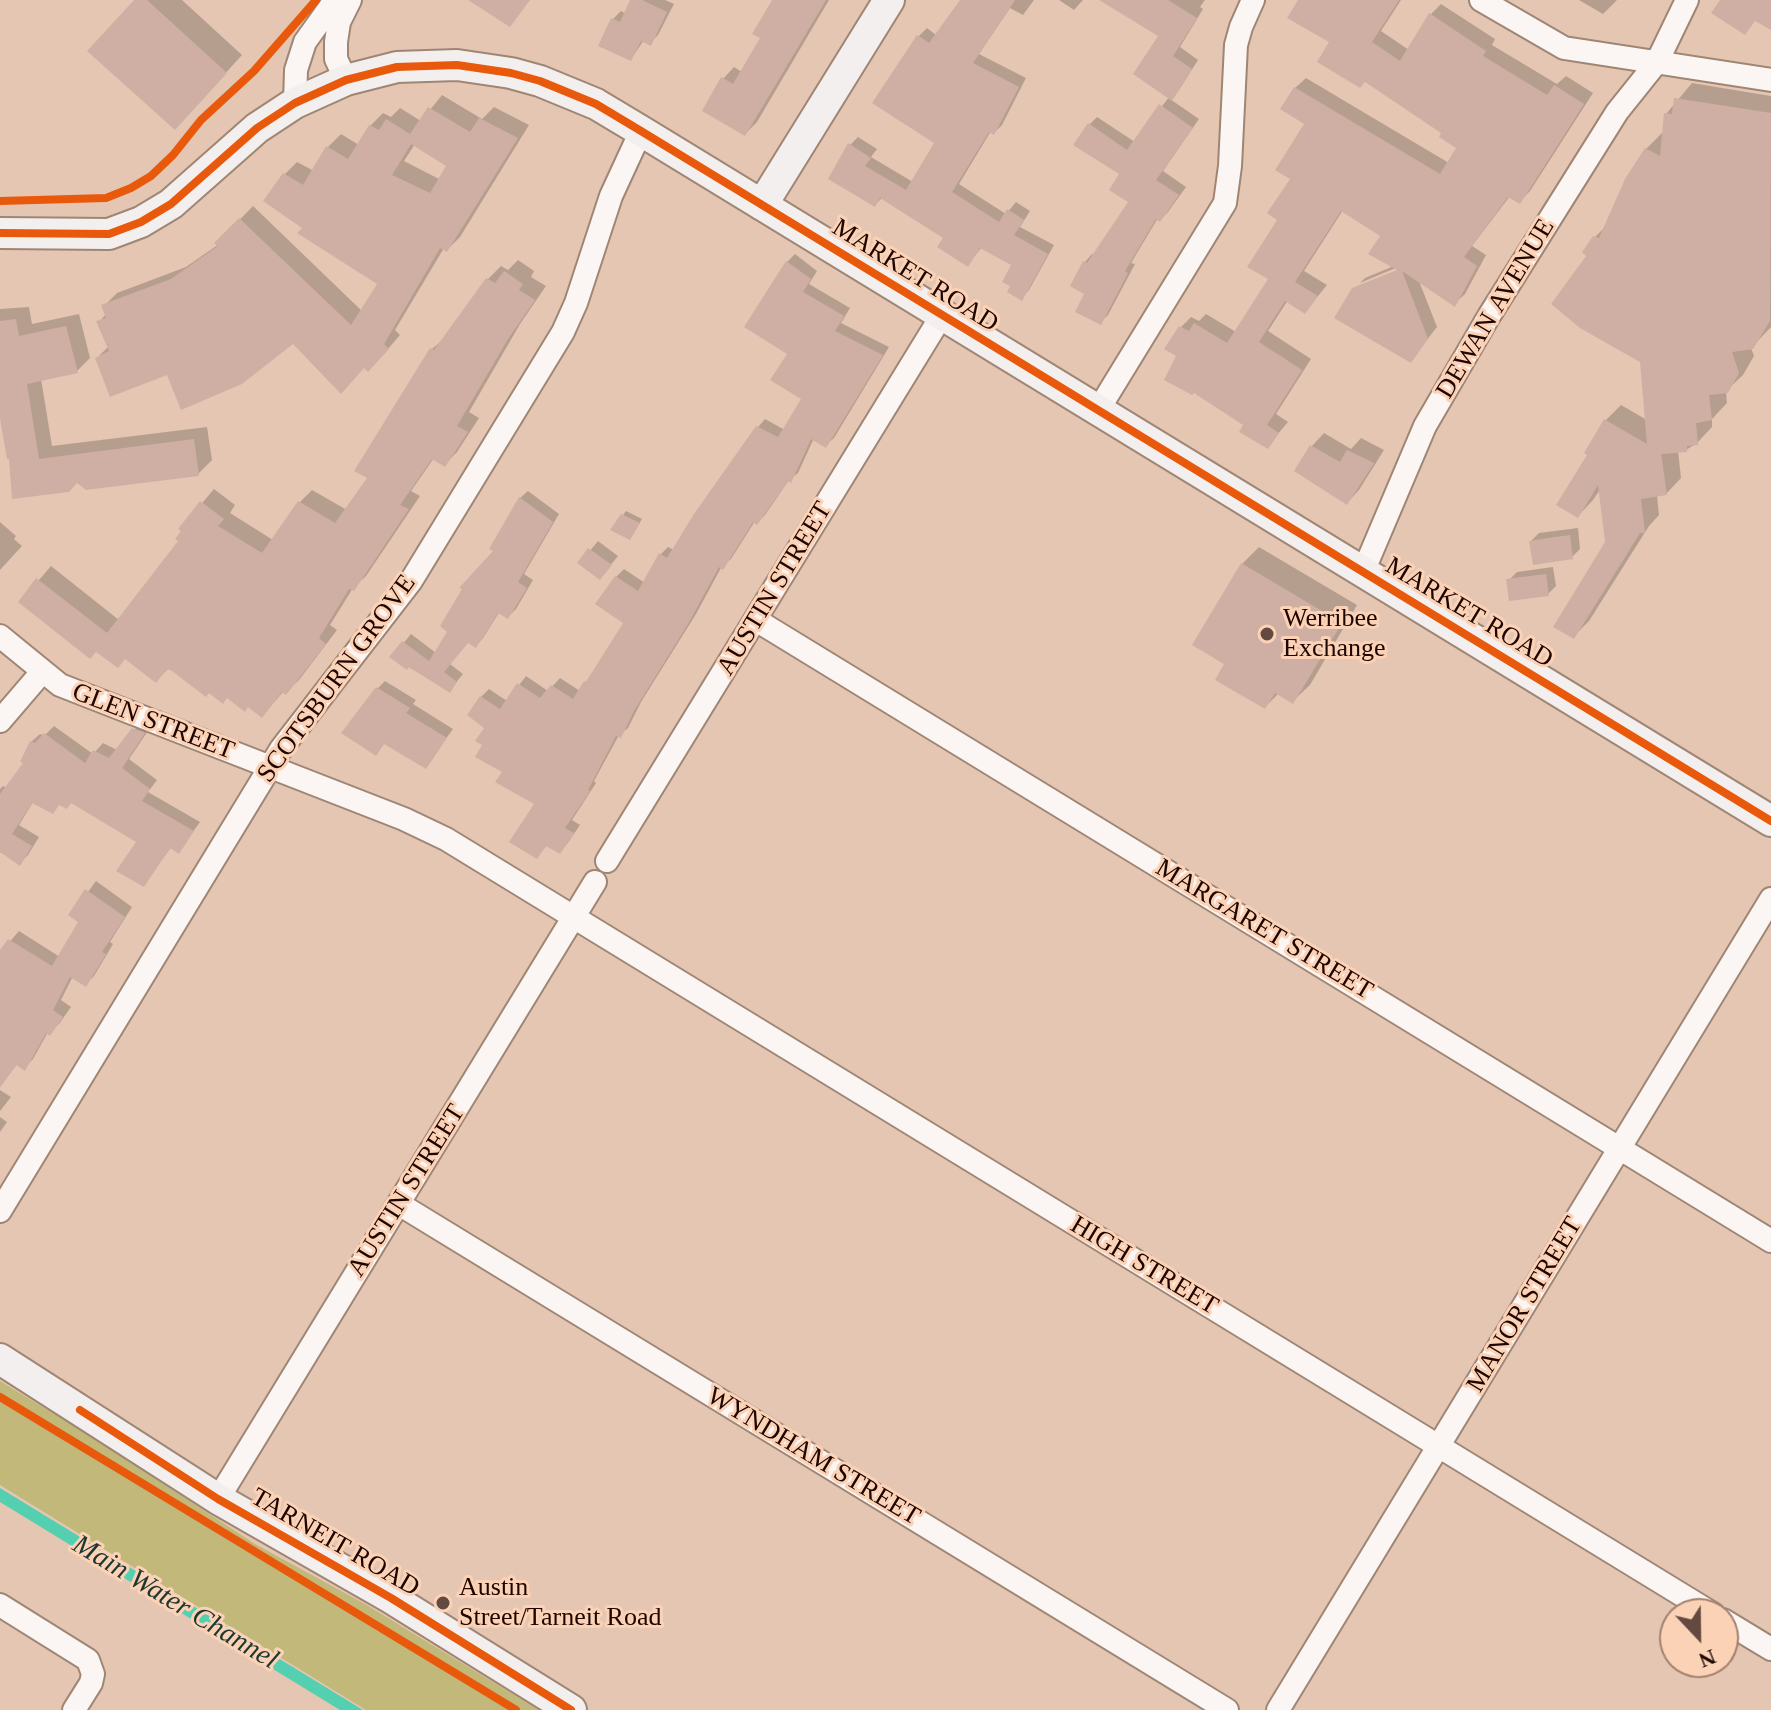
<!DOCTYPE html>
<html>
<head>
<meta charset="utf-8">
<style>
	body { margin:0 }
	#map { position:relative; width:1771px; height:1710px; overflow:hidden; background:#e4c6b3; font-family:Georgia,serif }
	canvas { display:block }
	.north { position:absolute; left:1659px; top:1598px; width:80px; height:80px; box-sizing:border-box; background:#fcd2b7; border:2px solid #a3806e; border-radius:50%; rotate:158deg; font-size:22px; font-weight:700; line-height:32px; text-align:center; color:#1d0600 }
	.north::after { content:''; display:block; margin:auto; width:28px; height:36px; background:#63493f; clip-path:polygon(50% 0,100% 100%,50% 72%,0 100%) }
</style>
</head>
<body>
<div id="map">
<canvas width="1771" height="1710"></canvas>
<div class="north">N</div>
</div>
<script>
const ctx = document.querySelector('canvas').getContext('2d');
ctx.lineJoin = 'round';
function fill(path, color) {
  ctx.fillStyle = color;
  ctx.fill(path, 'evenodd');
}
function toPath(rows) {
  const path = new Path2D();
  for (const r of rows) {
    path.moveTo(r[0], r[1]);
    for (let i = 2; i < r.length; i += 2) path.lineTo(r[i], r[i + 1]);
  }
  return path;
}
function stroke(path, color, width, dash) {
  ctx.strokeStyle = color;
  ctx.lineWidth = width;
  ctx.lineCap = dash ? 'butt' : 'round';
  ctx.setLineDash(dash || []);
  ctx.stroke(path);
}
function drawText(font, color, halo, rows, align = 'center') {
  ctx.font = font + ' Georgia,serif';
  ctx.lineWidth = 6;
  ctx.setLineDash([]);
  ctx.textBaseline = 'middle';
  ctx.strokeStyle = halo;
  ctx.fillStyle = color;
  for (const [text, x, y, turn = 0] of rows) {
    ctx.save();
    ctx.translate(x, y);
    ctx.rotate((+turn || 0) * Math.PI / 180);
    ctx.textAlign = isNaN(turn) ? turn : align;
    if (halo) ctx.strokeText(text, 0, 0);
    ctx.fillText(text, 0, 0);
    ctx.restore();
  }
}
fill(toPath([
	[0,1381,89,1435,255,1544,365,1604,539,1710,366,1710,0,1485]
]), '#c1b87a');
fill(toPath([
	[0,1488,332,1691,363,1710,340,1710,0,1502]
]), '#54cfaf');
fill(toPath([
	[136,0,182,0,242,55,192,110],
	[633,0,665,0,674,4,658,35,650,43,644,40,631,59,613,19,621,11,626,14],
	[774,0,829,0,757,122,745,134,723,79,734,67,742,72,762,38],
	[962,0,1034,0,1023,15,1010,8,979,54,1026,78,1002,125,994,133,991,131,959,184,1006,214,1016,202,1030,211,1020,227,1054,245,1029,290,1021,298,1014,265,982,247,968,264,946,237,883,197,875,205,850,145,858,137,877,149,871,157,913,182,936,143,875,102,919,36,927,28,936,35],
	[1059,0,1083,0,1074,10],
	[1103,0,1205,0,1200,7,1203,9,1180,47,1198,60,1179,90,1170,99,1199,119,1163,171,1186,187,1168,212,1160,220,1158,218,1131,263,1135,264,1108,315,1100,323,1087,293,1085,262,1092,254,1095,255,1130,201,1122,174,1089,125,1097,117,1135,142,1169,97,1161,35],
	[1300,0,1401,0,1381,31,1409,50,1430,15,1441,4,1495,39,1492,45,1557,84,1566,76,1593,93,1530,191,1519,202,1510,196,1472,246,1486,255,1465,294,1454,304,1419,281,1437,327,1411,360,1354,289,1407,268,1405,264,1360,283,1365,278,1394,266,1382,235,1343,210,1304,271,1327,285,1305,312,1288,300,1268,331,1311,359,1276,414,1288,422,1267,447,1179,355,1181,327,1191,317,1199,321,1206,314,1236,332,1271,278,1280,219,1307,124,1295,88,1306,78,1449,163,1458,147,1444,132,1332,41],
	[1579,0,1617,0,1603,14],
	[1692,83,1771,96,1771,327,1751,348,1754,356,1743,375,1726,391,1727,403,1712,419,1712,427,1697,443,1686,450,1678,450,1681,478,1666,494,1657,495,1659,515,1649,526,1589,621,1574,636,1607,543,1601,488,1593,500,1578,516,1590,454,1606,420,1621,405,1647,420,1642,361,1589,256,1595,237,1606,226,1646,149,1662,133,1664,134,1666,114],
	[442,95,482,119,494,107,529,125,460,237,447,250,444,248,395,330,400,335,381,357,293,341,168,372,97,358,109,346,99,322,107,313,104,306,117,293,186,267,219,244,217,243,253,206,362,311,380,284,305,228,284,175,297,162,314,171,328,147,341,134,359,145,370,126,383,113,391,117,400,108,421,121],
	[415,144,449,165,441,180,404,161],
	[795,254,817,271,809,284,850,308,841,323,889,347,834,438,826,445,814,438,798,473,789,480,765,515,757,523,755,521,731,559,722,566,696,614,641,702,628,728,619,735,594,781,596,783,572,820,580,825,567,844,560,852,548,844,537,857,537,803,484,744,487,727,481,697,489,689,507,701,526,676,548,691,560,678,580,691,626,622,616,577,624,569,645,583,661,554,668,547,674,550,758,427,765,419,785,430,804,399,790,353,747,326,787,262],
	[518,260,534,271,531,277,546,286,520,324,469,412,479,418,457,452,445,464,434,458,411,491,420,496,366,576,353,588,330,625,337,630,299,680,286,692,284,691,262,716,249,705,169,668,156,681,125,657,21,601,51,566,119,620,180,541,184,531,181,528,214,489,235,505,230,513,273,540,300,502,312,490,347,510,370,478,432,349,446,337,488,279,501,266,508,270],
	[29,307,32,324,79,314,90,358,77,371,41,379,52,446,207,427,212,460,198,474,77,481,11,456,0,407,0,309],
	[1324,433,1351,449,1361,438,1384,450,1359,490,1347,503,1297,470,1312,446],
	[528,491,559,514,524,574,533,580,516,609,508,617,500,611,483,638,476,646,469,641,450,664,463,674,449,691,392,657,411,634,436,653,496,550,520,498],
	[626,511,642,519,633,534,623,515],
	[0,522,16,536,14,539,22,546,0,570],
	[1578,528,1580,549,1572,557,1531,541,1539,533],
	[598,541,618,556,600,578,580,563],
	[1259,547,1357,605,1310,685,1293,701,1279,693,1265,707,1227,664,1242,564],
	[1553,567,1556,586,1548,594,1509,580,1517,572],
	[385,681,416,700,413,704,453,729,426,766,385,742,375,753,377,689],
	[142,721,152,725,129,759,157,780,148,792,200,822,179,851,172,846,144,884,139,842,72,801,33,802,19,825,39,837,28,855,20,863,2,851,0,853,0,789,3,786,7,788,26,763,31,742,40,734,44,736,54,726,93,754,103,743,117,750],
	[96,881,132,907,110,942,113,944,94,976,85,985,73,976,61,1000,71,1007,59,1024,48,1032,33,1059,24,1068,17,1064,0,1087,0,953,19,931,60,957,81,922,71,915],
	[0,1090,11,1097,0,1111],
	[0,1117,7,1122,0,1132]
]), '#0003');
fill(toPath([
	[134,0,147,0,227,73,175,130,87,51],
	[468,0,530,0,510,27],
	[630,0,642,0,667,12,651,46,641,41,631,61,598,46,611,18,620,22],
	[772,0,826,0,745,136,702,111,721,77,733,84,760,38,752,34],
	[960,0,1015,0,973,63,1019,87,994,135,989,132,952,192,999,222,1007,209,1024,220,1014,235,1048,254,1022,301,1007,292,1010,286,1002,282,1011,265,980,248,968,267,937,247,943,238,880,198,875,207,828,179,848,143,871,158,865,166,906,190,934,143,872,103,917,35,929,43],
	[1099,0,1168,0,1197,18,1173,56,1192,69,1172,101,1133,74,1158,36],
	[1298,0,1399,0,1372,42,1400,61,1429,13,1486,51,1483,56,1547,95,1554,85,1584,104,1520,204,1508,197,1464,257,1477,266,1455,307,1402,271,1428,339,1411,363,1334,318,1352,288,1397,270,1368,254,1380,236,1341,211,1295,282,1318,296,1305,314,1285,301,1259,342,1302,370,1267,425,1279,433,1268,449,1239,432,1243,425,1194,393,1192,395,1164,380,1176,356,1164,349,1179,326,1189,331,1194,323,1227,343,1268,279,1247,267,1277,220,1267,213,1290,179,1275,170,1304,124,1280,109,1294,87,1440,174,1456,148,1439,137,1441,133,1365,82,1360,88,1317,62,1329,42,1287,18],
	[1720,0,1771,0,1771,30,1755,21,1745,35,1711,13],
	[1674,98,1771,113,1770,321,1753,349,1732,352,1739,373,1728,393,1709,395,1712,420,1696,423,1698,445,1687,446,1687,452,1661,454,1667,495,1641,499,1645,533,1640,533,1574,639,1553,627,1605,542,1598,485,1578,518,1556,505,1587,455,1584,453,1604,419,1647,444,1640,362,1580,328,1551,304,1586,256,1582,252,1593,236,1599,238,1625,179,1645,148,1660,156,1664,113,1672,114],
	[1159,104,1193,128,1156,180,1179,195,1160,222,1156,219,1125,271,1128,273,1101,325,1075,312,1084,294,1070,286,1083,261,1087,263,1128,202,1109,190,1119,174,1073,145,1088,123,1127,150],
	[428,107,470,132,479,118,518,138,447,252,440,248,384,344,389,349,368,372,364,368,341,394,293,344,242,384,181,410,167,375,110,397,95,358,109,351,96,321,106,318,101,305,171,279,218,246,214,243,239,218,351,325,377,284,297,233,302,228,263,201,283,173,303,185,326,146,348,159,369,125,379,130,386,119,410,134],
	[411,144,446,166,430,193,392,175],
	[786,261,811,279,803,292,844,316,835,331,883,355,826,448,811,439,791,483,788,481,757,525,753,522,723,570,719,567,688,624,634,711,621,738,616,736,588,790,590,791,565,828,574,833,560,854,546,846,537,859,509,842,534,804,495,782,502,772,475,757,482,745,475,741,484,728,467,715,480,696,500,709,517,683,540,698,551,685,573,699,584,681,586,682,623,623,595,604,615,576,638,591,659,553,667,558,694,514,756,426,778,437,801,399,770,380,787,354,744,327],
	[504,271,523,284,519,290,535,300,508,339,457,426,468,432,445,467,432,459,400,505,409,509,354,591,349,589,319,638,326,644,286,695,282,692,262,718,248,707,245,712,227,698,223,704,209,693,206,697,172,671,167,669,156,683,125,659,118,668,96,652,90,659,18,602,36,578,107,633,178,541,175,539,181,531,178,529,200,501,224,519,218,526,262,553,298,501,335,523,367,478,354,471,430,348,434,350,486,278,495,283],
	[16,319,19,336,66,326,78,373,27,384,39,459,194,439,199,476,86,490,77,483,69,492,12,499,9,459,7,459,0,419,0,321],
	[1310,445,1340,462,1347,450,1374,463,1347,505,1294,471],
	[519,497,553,522,518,582,527,588,508,619,498,613,476,648,468,643,444,672,457,682,450,693,409,667,407,670,389,657,402,641,429,661,447,632,440,626,462,589,459,588,493,551,489,549],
	[621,514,640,523,630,540,610,530],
	[1570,535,1573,559,1533,565,1529,541],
	[588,548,612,565,600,580,577,563],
	[1241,563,1342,623,1293,704,1275,693,1265,709,1215,680,1224,664,1192,645],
	[1546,574,1549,596,1509,601,1506,579],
	[376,687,410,708,406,713,447,738,426,769,384,744,376,756,341,733],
	[132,728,145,733,122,768,150,789,142,801,194,831,179,854,170,848,144,887,116,871,136,842,71,803,67,809,59,805,53,814,32,803,12,834,32,846,20,866,0,852,0,794,23,763,20,762,30,741,35,743,44,733,85,763,93,750,109,758],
	[85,889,125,917,102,952,106,954,86,987,70,977,53,1010,63,1017,50,1036,46,1033,25,1071,16,1065,0,1087,0,950,8,939,52,966,78,922,68,915]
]), '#cfafa4');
const street = toPath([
	[1481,0,1564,48,1771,80],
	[346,80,336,59,336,42,339,22,350,0],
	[295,103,296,70,305,42,335,0],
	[1097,412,1225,203,1230,166,1236,45,1241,27,1253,0],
	[1363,572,1425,426,1489,316,1617,112,1657,62,1687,0],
	[756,620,1771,1241],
	[0,636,60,685,404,819,446,839,1713,1614],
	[0,721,42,672],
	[607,861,942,315],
	[399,1204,1227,1710],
	[0,1211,281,749,411,581,563,332,576,303,611,196,641,131],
	[218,1499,595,882],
	[0,1605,88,1660,93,1674,91,1683,74,1710],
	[1723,1620,1771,1649],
	[1278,1710,1771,899]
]);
const secondary = toPath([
	[762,205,889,0],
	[0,233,109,234,141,222,171,204,257,128,295,103,346,80,397,67,457,65,511,73,540,81,596,104,641,131,1771,821],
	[0,1359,218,1499,391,1598,571,1710]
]);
stroke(street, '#9f8674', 26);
stroke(secondary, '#9f8674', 34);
stroke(street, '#fbf6f4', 22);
stroke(secondary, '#f4efef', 30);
stroke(toPath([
	[0,201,106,198,131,188,151,176,173,155,201,120,254,71,316,0],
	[0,233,109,234,141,222,171,204,257,128,295,103,346,80,397,67,457,65,511,73,540,81,596,104,641,131,1771,821],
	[0,1397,516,1710],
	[80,1410,218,1499,391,1598,571,1710]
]), '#e8590c', 8);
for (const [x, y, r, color] of [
	[1267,634,8,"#63493f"],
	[443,1603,8,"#63493f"]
]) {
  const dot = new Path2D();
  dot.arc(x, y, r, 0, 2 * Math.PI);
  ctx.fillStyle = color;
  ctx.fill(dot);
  stroke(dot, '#fcd2b7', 3);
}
drawText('26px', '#1d0600', '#fcd2b7', [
	["MARKET ROAD",915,276,32],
	["DEWAN AVENUE",1496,309,-59],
	["AUSTIN STREET",775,589,-59],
	["MARKET ROAD",1469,613,31],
	["SCOTSBURN GROVE",337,679,-54],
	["GLEN STREET",153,722,21],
	["MARGARET STREET",1264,930,31],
	["AUSTIN STREET",407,1191,-58],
	["HIGH STREET",1144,1266,31],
	["MANOR STREET",1525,1305,-59],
	["WYNDHAM STREET",813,1457,31],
	["TARNEIT ROAD",335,1543,30]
]);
drawText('26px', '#1d0600', '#fcd2b7', [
	["Werribee",1283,619],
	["Exchange",1283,649],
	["Austin",459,1588],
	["Street/Tarneit Road",459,1618]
], 'left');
drawText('italic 28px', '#1d3730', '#fcd2b7', [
	["Main Water Channel",175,1603,31]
]);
</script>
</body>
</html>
